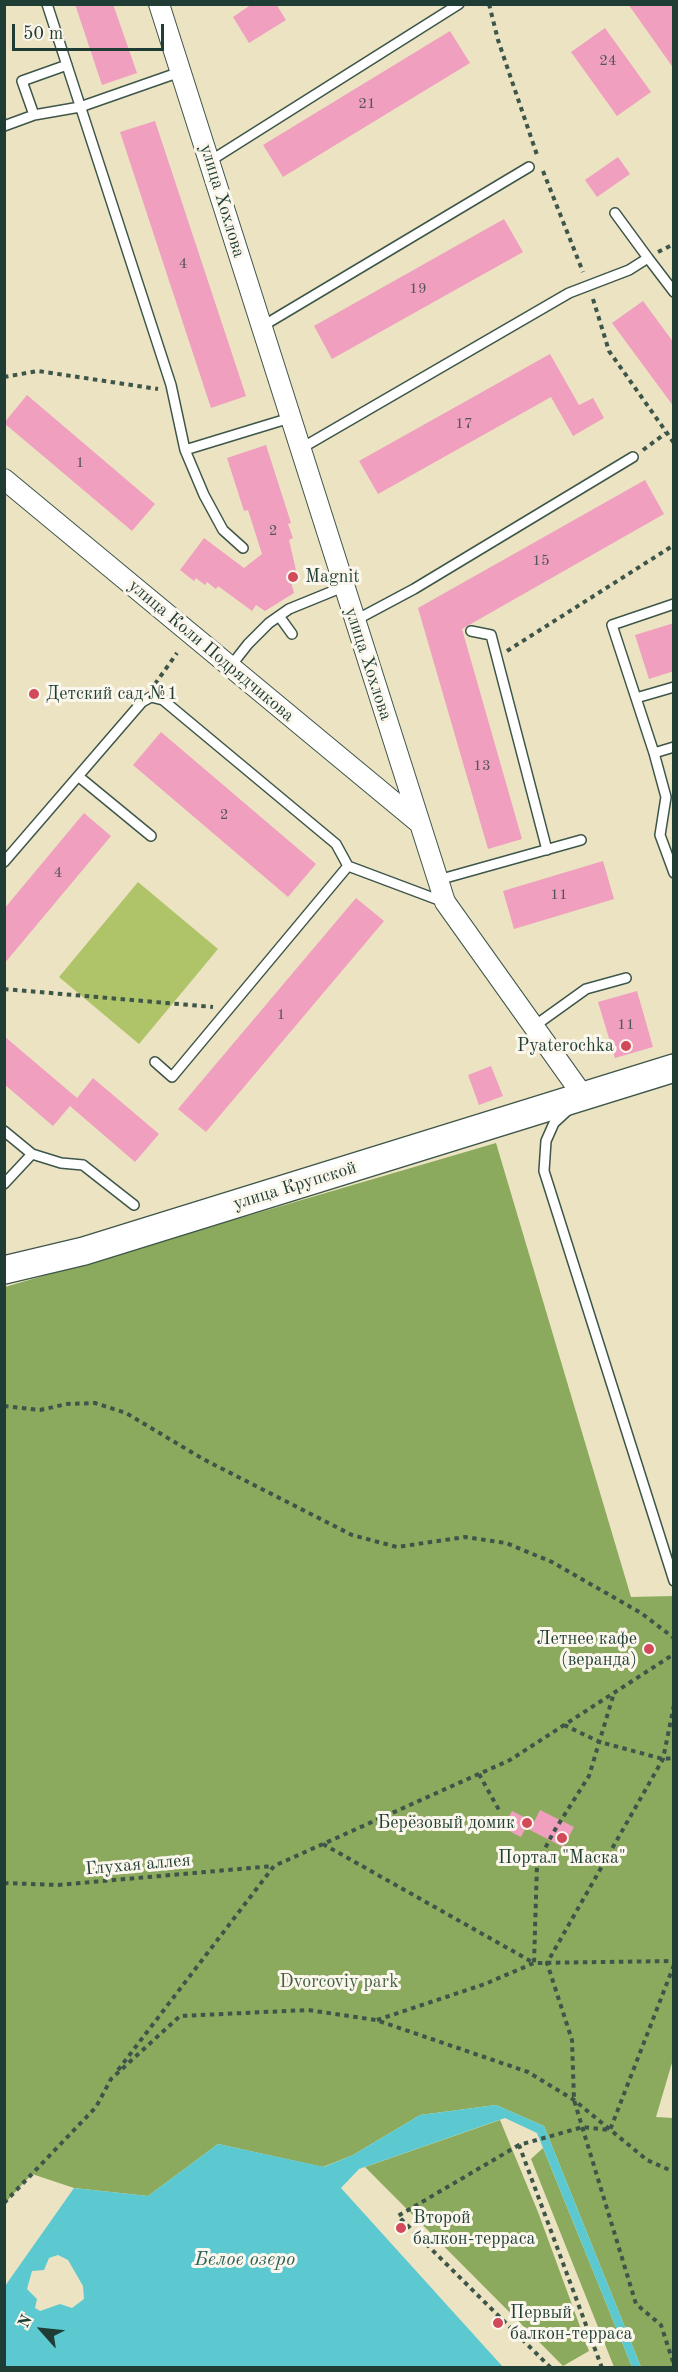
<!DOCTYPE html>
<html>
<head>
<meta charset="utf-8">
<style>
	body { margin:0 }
	#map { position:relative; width:678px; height:2372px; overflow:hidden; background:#ebe3c2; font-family:"Old Standard TT",serif }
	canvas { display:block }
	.frame { position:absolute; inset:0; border:6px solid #1f3d34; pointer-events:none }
	.north { position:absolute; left:12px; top:2300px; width:60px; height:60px; -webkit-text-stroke:4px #fbf7ec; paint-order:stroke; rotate:297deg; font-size:16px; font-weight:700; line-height:24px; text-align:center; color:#1f3d34 }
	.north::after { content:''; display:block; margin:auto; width:21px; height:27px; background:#1f3d34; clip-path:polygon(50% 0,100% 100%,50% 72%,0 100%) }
	.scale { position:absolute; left:12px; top:24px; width:152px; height:27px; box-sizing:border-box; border:3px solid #1f3d34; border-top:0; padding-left:8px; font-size:18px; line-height:21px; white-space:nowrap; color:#1f3d34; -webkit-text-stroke:4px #fbf7ec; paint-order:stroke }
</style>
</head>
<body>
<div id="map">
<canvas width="678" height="2372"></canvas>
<div class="frame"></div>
<div class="north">N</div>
<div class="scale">50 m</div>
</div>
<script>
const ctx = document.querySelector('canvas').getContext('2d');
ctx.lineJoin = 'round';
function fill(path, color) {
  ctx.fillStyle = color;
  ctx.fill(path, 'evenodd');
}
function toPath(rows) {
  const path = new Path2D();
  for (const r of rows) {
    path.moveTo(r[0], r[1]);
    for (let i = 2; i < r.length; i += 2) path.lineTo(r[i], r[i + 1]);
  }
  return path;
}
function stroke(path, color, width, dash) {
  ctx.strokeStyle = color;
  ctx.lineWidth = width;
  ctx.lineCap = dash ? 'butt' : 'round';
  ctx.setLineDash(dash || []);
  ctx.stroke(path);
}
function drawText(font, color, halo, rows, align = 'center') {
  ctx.font = font + ' "Old Standard TT",serif';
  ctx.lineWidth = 6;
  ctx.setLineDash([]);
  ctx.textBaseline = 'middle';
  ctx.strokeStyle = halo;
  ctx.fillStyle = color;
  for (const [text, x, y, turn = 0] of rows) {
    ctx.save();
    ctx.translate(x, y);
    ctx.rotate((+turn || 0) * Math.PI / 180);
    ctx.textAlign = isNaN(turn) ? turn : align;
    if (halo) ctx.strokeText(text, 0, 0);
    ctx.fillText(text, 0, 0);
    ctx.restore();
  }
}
fill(toPath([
	[138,882,218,949,139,1044,59,977]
]), '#afc469');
fill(toPath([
	[496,1143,631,1597,673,1596,674,2056,656,2117,673,2118,673,2367,641,2367,544,2126,496,2105,420,2115,353,2155,323,2167,218,2144,148,2196,74,2188,32,2174,5,2203,5,1287],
	[500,2120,538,2212,589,2351,563,2366,365,2167],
	[543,2148,632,2367,614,2367,531,2159]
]), '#8baa5d');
fill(toPath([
	[496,2105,544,2126,641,2367,632,2367,537,2133,505,2118,359,2169,341,2188,503,2367,5,2367,5,2286,74,2188,148,2196,218,2144,324,2167,353,2155,420,2115],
	[58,2255,68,2260,83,2286,84,2299,72,2308,60,2304,40,2311,35,2308,37,2299,27,2289,32,2271,44,2270,49,2258]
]), '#5cc9d1');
fill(toPath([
	[75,4,113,4,137,73,102,85],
	[252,4,276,4,286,20,249,43,233,17],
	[628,4,674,4,674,69,650,35],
	[605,28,651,92,617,116,571,52],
	[450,31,470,63,283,177,263,145],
	[155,121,246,396,211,408,120,132],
	[618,157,630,174,597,197,585,180],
	[504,219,523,252,332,359,314,326],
	[643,301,674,343,674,407,612,323],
	[550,354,579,405,593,398,604,418,573,436,551,397,378,494,359,461],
	[27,395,155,504,132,531,4,423],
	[266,445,291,523,288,524,293,538,289,540,298,579,291,582,294,593,265,611,256,605,252,611,218,586,216,589,207,582,205,585,196,578,194,581,180,570,204,538,244,568,262,554,248,510,244,511,227,458],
	[645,480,664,514,462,629,522,839,488,849,418,608],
	[674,623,674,671,649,679,635,635],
	[161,732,316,864,288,897,133,765],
	[84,813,111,836,4,964,4,909],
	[603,861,614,899,514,929,503,891],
	[356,898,384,921,206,1132,178,1109],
	[637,991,653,1047,615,1058,598,1002],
	[4,1036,77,1098,93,1078,159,1134,135,1162,70,1106,53,1126,4,1084],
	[491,1066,503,1096,479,1105,468,1075],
	[540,1810,574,1827,563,1847,530,1830],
	[512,1811,530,1820,521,1837,503,1828]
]), '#f09fbf');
const lane = toPath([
	[47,4,171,385,185,450,204,495,223,530,243,548],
	[34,115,22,81,67,65],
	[4,126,34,115,80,107,180,72],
	[210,161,459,4],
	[615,213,648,258],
	[261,327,529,167],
	[300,449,569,293,629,270,648,258,674,292],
	[185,450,290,418],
	[674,604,612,625,654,753,666,797,660,835,674,873],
	[279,616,292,634],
	[354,621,414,589,633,457],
	[471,631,491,635,547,850],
	[230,667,248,644,269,623,289,609,343,587],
	[636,698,674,687],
	[654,753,674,747],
	[78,776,151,836],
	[4,862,142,702,151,697,163,700,336,844,348,866],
	[438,880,581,840],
	[533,1027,586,989,626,978],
	[155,1062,172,1077,348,866,444,902],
	[568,1110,554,1123,546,1141,544,1171,674,1581],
	[4,1131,32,1154,4,1184],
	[32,1154,61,1163,83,1165,134,1205]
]);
const street = toPath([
	[159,4,445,902,584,1097],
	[4,479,418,822]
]);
const secondary = toPath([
	[4,1270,84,1251,674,1068]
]);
stroke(lane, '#3e5649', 12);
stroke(street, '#3e5649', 22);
stroke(secondary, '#3e5649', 30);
stroke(toPath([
	[489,4,498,40,537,155],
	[543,171,583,272],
	[658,252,674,244],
	[593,299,609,351,674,443],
	[4,377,38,371,158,389],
	[643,450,666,433],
	[507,651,674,545],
	[155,684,177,653],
	[4,989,213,1007],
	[4,1406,40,1410,67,1404,95,1403,126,1413,203,1459,352,1535,397,1547,465,1537,506,1543,552,1562,641,1613,674,1638],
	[674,1705,663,1759,547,1963,572,2040,574,2100,636,2304,661,2325,674,2365],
	[564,1725,600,1742,663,1759,674,1758],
	[479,1774,499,1810],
	[323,1844,534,1963,537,1864,553,1833,589,1776,614,1693],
	[4,1883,58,1885,273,1866],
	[377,2020,485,1984,534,1963,674,1961],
	[118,2070,274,1866,510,1760,674,1654],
	[519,2145,398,2216,551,2368],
	[4,2203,96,2107,111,2079,180,2016,308,2010,376,2020,528,2072,574,2100,647,2160,674,2172],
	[602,2368,519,2145,583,2127,610,2130,674,1965]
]), '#3e5649', 4, [4.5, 4.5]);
stroke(lane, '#fff', 9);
stroke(street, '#fff', 20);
stroke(secondary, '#fff', 27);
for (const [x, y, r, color] of [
	[293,577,6,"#d1495b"],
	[34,694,6,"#d1495b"],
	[626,1046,6,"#d1495b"],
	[649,1649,6,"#d1495b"],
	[527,1823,6,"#d1495b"],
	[562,1838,6,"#d1495b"],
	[401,2228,6,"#d1495b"],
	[498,2323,6,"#d1495b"]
]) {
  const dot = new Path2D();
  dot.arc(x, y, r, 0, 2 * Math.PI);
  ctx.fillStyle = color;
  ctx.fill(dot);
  stroke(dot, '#fbf7ec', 2);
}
drawText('15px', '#535657', null, [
	["24",608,61],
	["21",367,104],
	["4",183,264],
	["19",418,289],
	["17",464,424],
	["1",80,463],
	["2",273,531],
	["15",541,561],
	["13",482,766],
	["2",224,815],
	["4",58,873],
	["11",559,895],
	["1",281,1015],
	["11",626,1025]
]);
drawText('18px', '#1f3d34', '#fbf7ec', [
	["улица Хохлова",222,201,73],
	["улица Коли Подрядчикова",211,651,40],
	["улица Хохлова",368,664,72],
	["улица Крупской",295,1186,-17],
	["Глухая аллея",138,1865,-5]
]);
drawText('18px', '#1f3d34', '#fbf7ec', [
	["Magnit",305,577],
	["Детский сад №1",46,694],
	["Pyaterochka",614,1046,"right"],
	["Летнее кафе",637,1639,"right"],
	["(веранда)",637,1660,"right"],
	["Берёзовый домик",515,1823,"right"],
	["Портал \"Маска\"",562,1858,"center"],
	["Второй",413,2218],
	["балкон-терраса",413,2239],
	["Первый",510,2313],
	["балкон-терраса",510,2334]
], 'left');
drawText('18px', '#435f41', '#fbf7ec', [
	["Dvorcoviy park",339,1982]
]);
drawText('italic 20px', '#2e605b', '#fbf7ec', [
	["Белое озеро",245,2260]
]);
</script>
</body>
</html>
